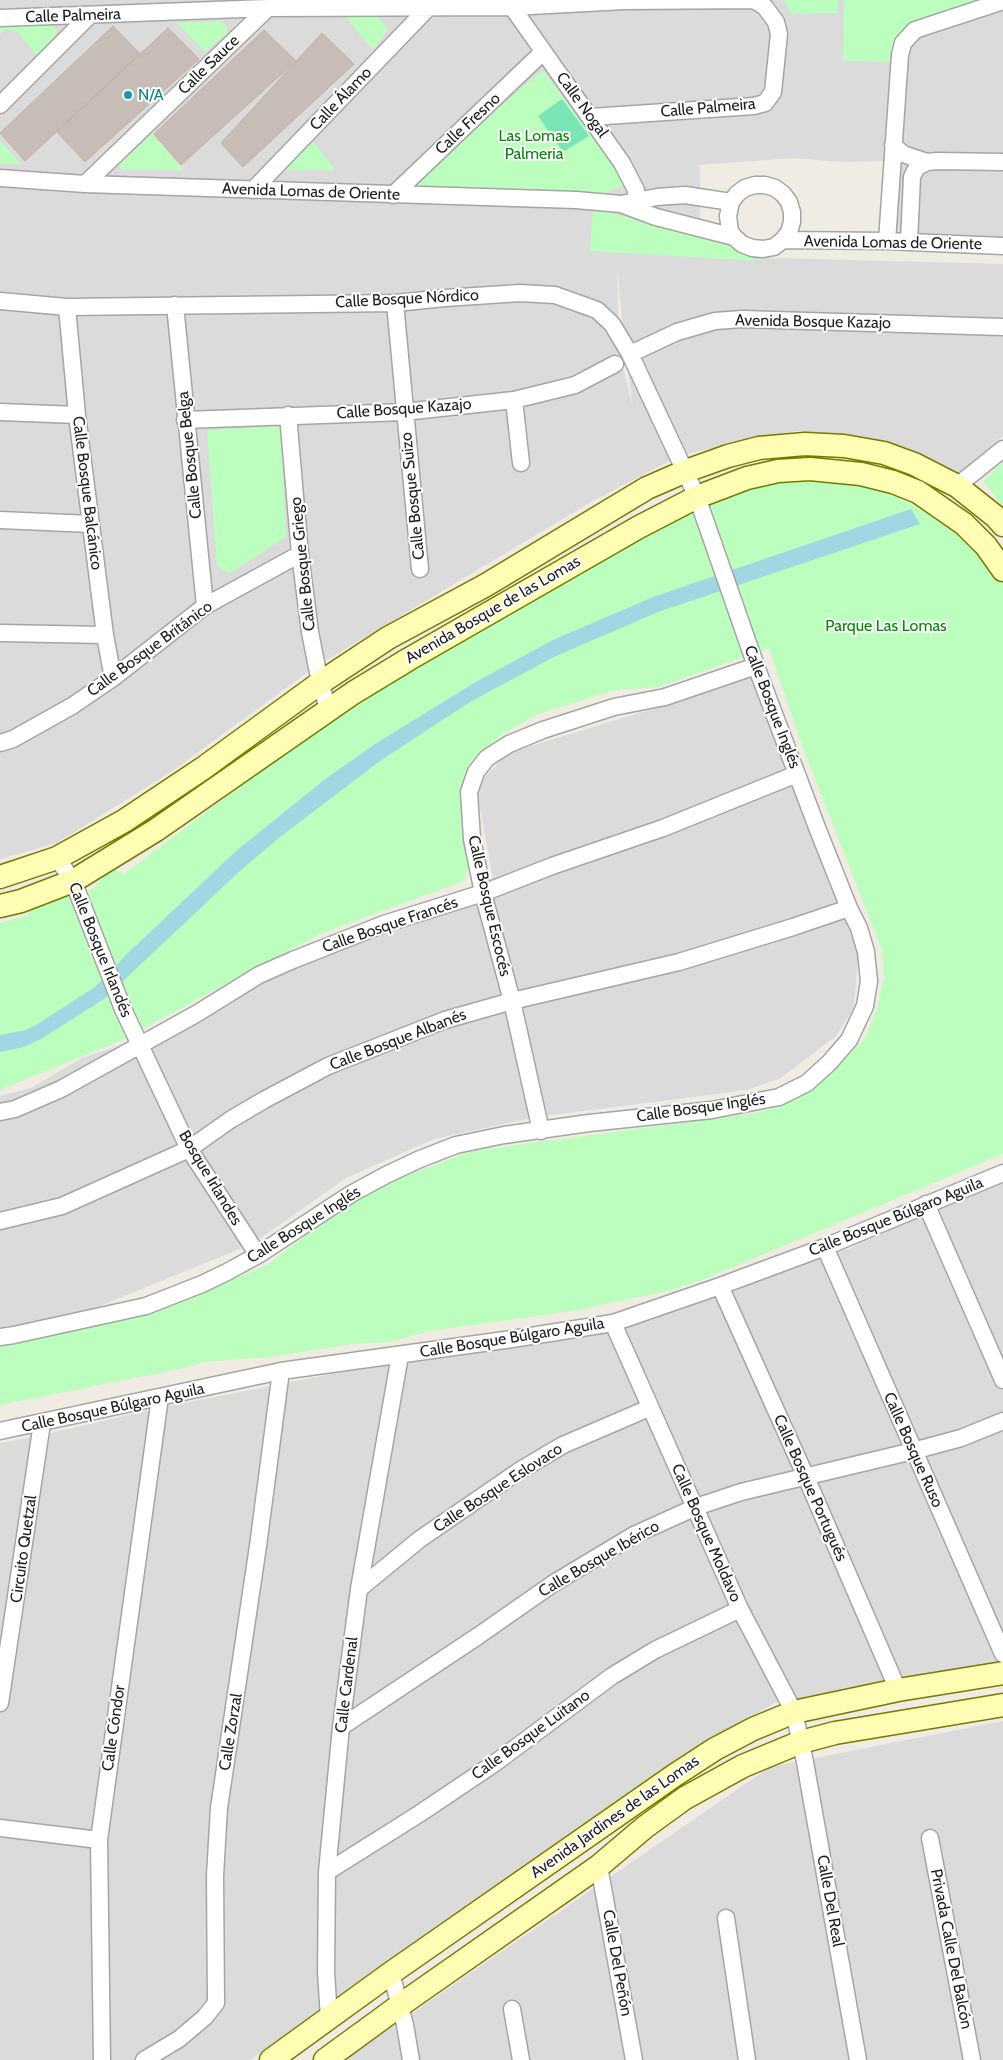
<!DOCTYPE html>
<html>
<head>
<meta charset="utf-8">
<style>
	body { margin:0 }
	canvas { display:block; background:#f0ebe3 }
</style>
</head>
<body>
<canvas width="1003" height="2060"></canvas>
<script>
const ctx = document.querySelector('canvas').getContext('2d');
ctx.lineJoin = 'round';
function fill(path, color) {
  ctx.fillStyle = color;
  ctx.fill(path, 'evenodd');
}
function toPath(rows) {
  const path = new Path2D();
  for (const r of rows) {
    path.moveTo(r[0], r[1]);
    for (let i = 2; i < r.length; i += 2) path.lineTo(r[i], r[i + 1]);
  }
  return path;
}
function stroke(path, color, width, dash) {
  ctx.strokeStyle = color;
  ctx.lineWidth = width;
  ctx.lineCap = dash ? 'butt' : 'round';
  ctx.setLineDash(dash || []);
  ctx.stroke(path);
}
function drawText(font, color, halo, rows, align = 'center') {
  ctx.font = font + ' Cabin,sans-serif';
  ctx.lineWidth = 4;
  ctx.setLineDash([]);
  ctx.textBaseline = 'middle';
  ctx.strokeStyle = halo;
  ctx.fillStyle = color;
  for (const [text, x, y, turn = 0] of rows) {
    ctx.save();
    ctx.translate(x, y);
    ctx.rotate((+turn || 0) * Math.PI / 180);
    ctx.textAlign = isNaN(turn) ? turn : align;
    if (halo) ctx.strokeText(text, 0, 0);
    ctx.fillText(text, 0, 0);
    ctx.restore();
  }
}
fill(toPath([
	[0,0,1003,0,1003,243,887,241,892,161,842,162,793,158,700,165,700,256,1003,264,1003,436,957,474,883,443,797,431,681,455,591,502,315,667,172,771,57,843,0,859],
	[617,267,624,340,633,407,619,353],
	[755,673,858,954,854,1008,836,1036,781,1078,747,1090,537,1117,434,1139,346,1178,252,1244,90,1310,16,1328,0,1329,0,1096,31,1088,82,1058,129,1042,291,955,493,878,476,786,508,753,672,703],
	[1003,1180,1003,1664,775,1703,684,1755,250,2060,0,2060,0,1443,33,1437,164,1407,378,1365,596,1335,704,1301,848,1249],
	[1003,1721,1003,2060,344,2060,770,1767]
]), '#dcdbdb');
fill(toPath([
	[784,0,838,0,838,13,792,14],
	[844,0,1000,0,896,42,890,62,843,61],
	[377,16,388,29,373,50,346,17],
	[218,21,225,24,228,29,227,33,205,52,177,23],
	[49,22,58,31,38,57,18,33,6,29,0,34,0,24],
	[543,70,626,184,592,198,402,190],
	[152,134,183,170,122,170,118,165],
	[0,141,21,164,0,164],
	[313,142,336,170,284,170],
	[593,209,704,236,719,241,757,261,590,251],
	[281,426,286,537,230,573,217,566,207,430],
	[1003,462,1003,506,983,481],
	[810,478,844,480,887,491,955,528,987,560,1003,582,1003,1154,702,1280,672,1290,579,1310,430,1331,390,1342,352,1344,271,1357,203,1362,189,1367,0,1405,0,1342,148,1313,249,1273,268,1264,353,1200,411,1174,472,1151,756,1113,780,1106,815,1088,864,1040,877,1010,884,977,882,950,801,743,769,648,659,687,615,690,536,715,504,733,481,752,469,767,465,787,468,867,464,881,320,934,120,1041,0,1090,0,923,27,916,33,906,95,888,103,876,112,868,124,874,337,714,624,541,727,491,775,481]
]), '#bcfebd');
fill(toPath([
	[562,99,589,136,563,152,538,116]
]), '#7ae6b5');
fill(toPath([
	[911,509,920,524,658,612,554,657,470,702,380,761,280,837,242,869,104,999,41,1039,24,1047,0,1052,0,1035,26,1030,36,1025,95,987,128,953,235,852,324,780,372,746,474,683,553,640,653,597]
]), '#a0d7e2');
const building = toPath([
	[113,26,140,54,25,161,0,133,113,26],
	[168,28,199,59,85,162,57,132,168,28],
	[264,30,296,61,181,165,154,134,264,30],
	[322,33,354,64,243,167,221,143,322,33]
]);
fill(building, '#c8bcb6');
stroke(building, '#c3b0a4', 1);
const street = toPath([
	[512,7,622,163,636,190,637,210],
	[0,18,268,8,512,7,624,1,754,0,765,7,776,22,779,34,773,92,765,103,754,106,591,117],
	[0,105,89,16],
	[893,145,903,154,927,162],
	[0,178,85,184,576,200,621,204,657,197,685,195,731,202],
	[85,184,268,8],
	[253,190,429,7],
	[393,195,543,52],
	[621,204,656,217,734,237,742,244,752,248,763,249,774,247,783,240,789,232,792,222,792,212,789,202,783,194,775,188,765,185,755,185,745,188,737,194,731,202,728,216,730,231,734,237],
	[783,240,887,241,1003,246],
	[887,241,900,55,903,43,915,30,1003,1],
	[909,242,912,177,917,167,927,162,937,161,1003,162],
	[0,301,67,307,395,303,445,298,520,293,555,295,597,310,612,324,630,354,697,497,756,666,818,830,849,908,859,928,866,952,869,981,865,1006,849,1040,829,1063,807,1083,779,1097,712,1110,589,1123,504,1135,456,1145,420,1159,386,1175,351,1194,258,1255,227,1272,202,1284,146,1306,14,1335,0,1337],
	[395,303,420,569],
	[175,305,205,606],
	[67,307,77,415,105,635,113,678],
	[630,354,677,332,715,321,742,319,1003,327],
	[514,400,521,463],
	[0,412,77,415],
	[288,415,300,554,310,632,320,683,329,711],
	[185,420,404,412,514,400,575,385,615,364],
	[957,486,1003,449],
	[0,520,91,524],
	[0,633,105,635],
	[0,743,13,739,72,706,113,678,205,606,300,554],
	[57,858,73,881,123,1009,189,1149,258,1255],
	[0,1112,15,1109,61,1089,196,1014,259,975,293,960,384,924,483,893,552,866,663,828,797,774],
	[541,1131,512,1001,483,893,472,839,469,792,476,772,487,758,509,744,543,730,614,707,665,697,756,666],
	[926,1204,1003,1380],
	[0,1221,62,1206,189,1149,230,1120,264,1100,328,1066,445,1020,512,1001,679,962,793,927,849,908],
	[825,1247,1003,1654],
	[720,1286,806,1477,898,1690],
	[613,1323,740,1609,794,1712,805,1762,858,2060],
	[0,1431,281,1371,512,1339,613,1323,720,1286,825,1247,1003,1173],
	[359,1589,420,1539,519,1471,563,1445,649,1408],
	[0,1703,42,1423],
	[341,1727,478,1636,554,1583,634,1535,696,1507,741,1492,913,1451,961,1438,1003,1421],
	[0,1828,99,1840],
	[930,1838,972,2060],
	[599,1866,634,2060],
	[327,1872,419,1814,495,1763,612,1676,655,1650,740,1609],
	[726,1918,747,2060],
	[391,1973,405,2025,411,2060],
	[512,2009,521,2060],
	[329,2018,326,1972,327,1872,341,1727,359,1589,400,1355],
	[102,2060,99,1840,160,1397],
	[144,2060,179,2039,205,2017,216,2003,215,1876,219,1808,258,1546,281,1371]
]);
const secondary = toPath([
	[0,877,57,858,124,821,202,769,320,683,388,638,486,585,647,488,686,471,728,456,759,448,805,444,844,446,884,453,914,464,957,486,996,517,1003,525],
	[0,906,21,901,73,881,156,830,353,693,409,659,639,527,697,497,747,478,778,471,810,469,861,474,893,482,918,492,964,524,986,546,1003,570],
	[271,2060,391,1973,675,1775,715,1749,753,1729,794,1712,898,1690,1003,1673],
	[325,2060,399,2006,599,1866,645,1827,685,1798,743,1766,801,1742,835,1733,1003,1705]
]);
stroke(street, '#a5a5a5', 19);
stroke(secondary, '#767a00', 25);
stroke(street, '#fff', 16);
stroke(secondary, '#fffdb3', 22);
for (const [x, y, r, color] of [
	[128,95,5,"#0f9aa8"]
]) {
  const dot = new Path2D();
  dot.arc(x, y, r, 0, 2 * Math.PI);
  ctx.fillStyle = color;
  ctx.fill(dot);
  stroke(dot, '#fff', 2);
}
drawText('16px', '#1e1e1e', '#fff', [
	["Calle Palmeira",73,16,-2],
	["Calle Sauce",209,65,-44],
	["Calle Álamo",341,99,-46],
	["Calle Nogal",582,105,54],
	["Calle Palmeira",708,108,-5],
	["Calle Fresno",468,124,-43],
	["Avenida Lomas de Oriente",311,192,2],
	["Avenida Lomas de Oriente",893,243,1],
	["Calle Bosque Nórdico",407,299,-3],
	["Avenida Bosque Kazajo",813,322,1],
	["Calle Bosque Kazajo",404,409,-4],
	["Calle Bosque Belga",190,455,-96],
	["Calle Bosque Balcánico",87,493,83],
	["Calle Bosque Suizo",413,496,-96],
	["Calle Bosque Griego",303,564,-96],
	["Avenida Bosque de las Lomas",493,610,-30],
	["Calle Bosque Británico",150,649,-36],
	["Calle Bosque Inglés",772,707,69],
	["Calle Bosque Escocés",489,906,77],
	["Calle Bosque Francés",390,925,-19],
	["Calle Bosque Irlandés",100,950,68],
	["Calle Bosque Albanés",398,1040,-21],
	["Calle Bosque Inglés",701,1108,-8],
	["Bosque Irlandes",210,1178,59],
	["Calle Bosque Búlgaro Aguila",896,1217,-22],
	["Calle Bosque Inglés",304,1225,-32],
	["Calle Bosque Búlgaro Aguila",512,1338,-9],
	["Calle Bosque Búlgaro Aguila",113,1408,-12],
	["Calle Bosque Ruso",913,1450,66],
	["Calle Bosque Eslovaco",498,1488,-33],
	["Calle Bosque Portugués",810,1488,66],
	["Calle Bosque Moldavo",706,1533,66],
	["Circuito Quetzal",24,1549,-82],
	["Calle Bosque Ibérico",599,1559,-30],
	["Calle Cardenal",347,1685,-83],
	["Calle Cóndor",114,1728,-82],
	["Calle Zorzal",231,1732,-81],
	["Calle Bosque Luitano",531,1735,-36],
	["Avenida Jardines de las Lomas",615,1817,-35],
	["Calle Del Real",830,1901,80],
	["Privada Calle Del Balcón",951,1949,79],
	["Calle Del Peñón",617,1963,80]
]);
drawText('16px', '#0d838f', '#fff', [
	["N/A",138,95]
], 'left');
drawText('16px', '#028604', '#fff', [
	["Las Lomas",534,136],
	["Palmeria",534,154],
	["Parque Las Lomas",886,626]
]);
</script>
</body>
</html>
